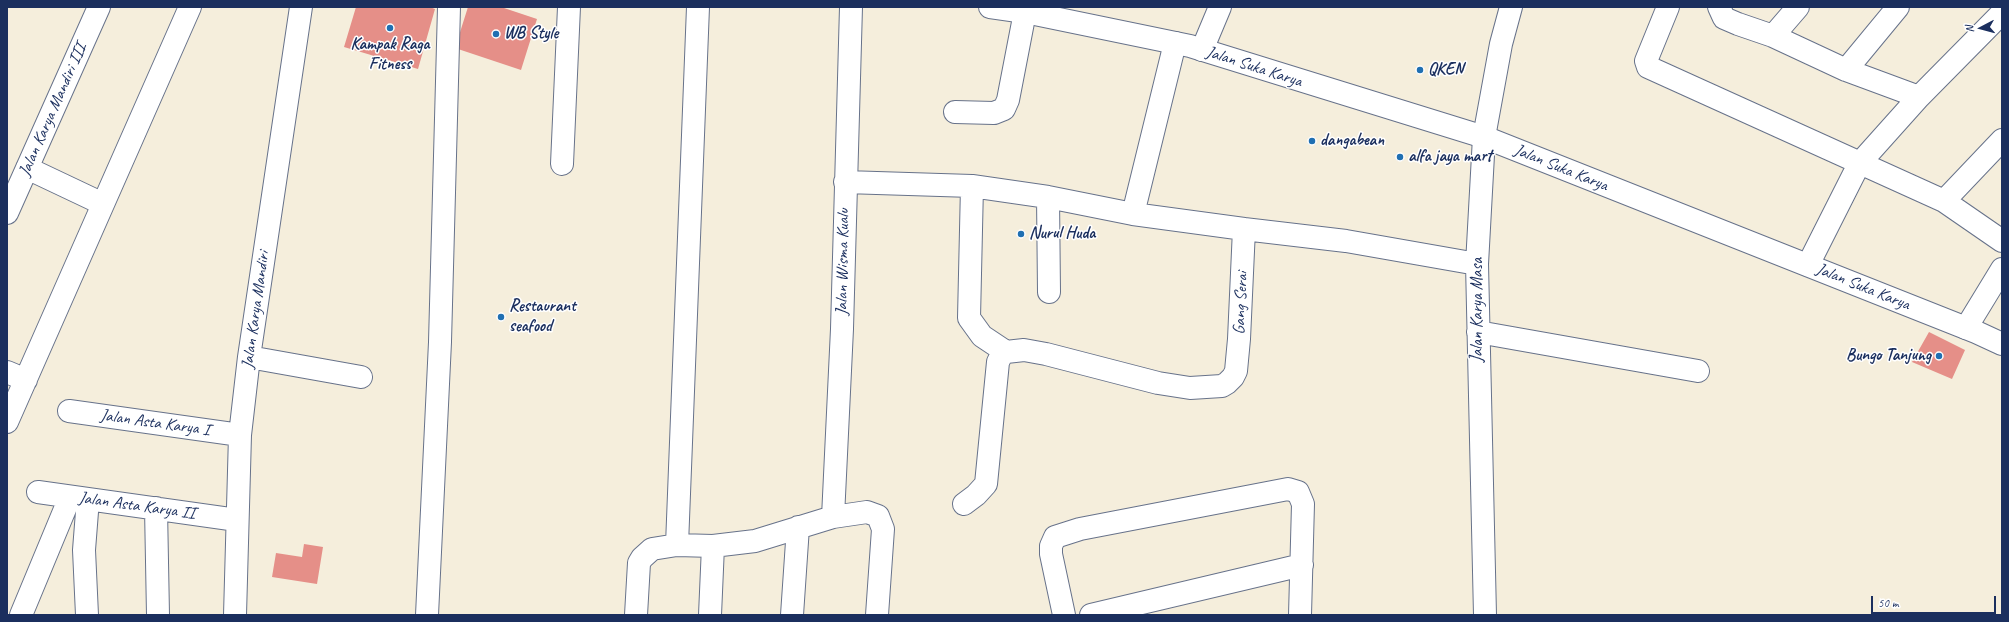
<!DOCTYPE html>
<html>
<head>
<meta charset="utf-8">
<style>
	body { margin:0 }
	#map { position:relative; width:2009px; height:622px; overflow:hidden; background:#f5eedc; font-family:Caveat,sans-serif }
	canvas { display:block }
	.frame { position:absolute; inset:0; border:8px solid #1b2f5e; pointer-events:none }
	.north { position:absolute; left:1961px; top:8px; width:40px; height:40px; -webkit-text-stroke:3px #fff; paint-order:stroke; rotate:264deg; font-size:11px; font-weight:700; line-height:16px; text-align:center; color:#1b2f5e }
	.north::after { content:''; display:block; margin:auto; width:14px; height:18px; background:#1b2f5e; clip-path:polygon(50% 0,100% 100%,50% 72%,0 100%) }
	.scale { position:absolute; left:1871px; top:596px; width:125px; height:18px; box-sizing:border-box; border:2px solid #1b2f5e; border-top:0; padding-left:5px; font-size:12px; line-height:14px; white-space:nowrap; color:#1b2f5e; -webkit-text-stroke:3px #fff; paint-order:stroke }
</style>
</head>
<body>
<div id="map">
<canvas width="2009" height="622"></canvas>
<div class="frame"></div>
<div class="north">N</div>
<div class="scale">50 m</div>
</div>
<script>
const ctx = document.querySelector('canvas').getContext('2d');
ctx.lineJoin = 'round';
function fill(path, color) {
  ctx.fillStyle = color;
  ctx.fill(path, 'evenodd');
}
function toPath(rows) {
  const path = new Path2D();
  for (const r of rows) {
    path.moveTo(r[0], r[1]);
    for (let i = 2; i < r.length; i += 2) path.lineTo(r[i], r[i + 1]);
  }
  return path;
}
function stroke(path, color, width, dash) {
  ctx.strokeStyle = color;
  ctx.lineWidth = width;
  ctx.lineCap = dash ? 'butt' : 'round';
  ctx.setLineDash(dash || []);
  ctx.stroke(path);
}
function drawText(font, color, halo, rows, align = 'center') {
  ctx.font = font + ' Caveat,sans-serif';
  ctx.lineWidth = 3;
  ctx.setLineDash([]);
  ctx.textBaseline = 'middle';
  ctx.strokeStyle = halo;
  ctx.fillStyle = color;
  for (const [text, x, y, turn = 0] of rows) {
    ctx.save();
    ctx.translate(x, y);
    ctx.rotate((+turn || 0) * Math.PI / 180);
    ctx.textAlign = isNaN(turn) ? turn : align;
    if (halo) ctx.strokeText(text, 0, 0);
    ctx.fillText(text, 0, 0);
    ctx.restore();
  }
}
fill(toPath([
	[356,7,430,7,435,9,418,69,344,47],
	[468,7,501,7,537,19,521,70,455,48],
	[1929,332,1965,350,1952,379,1912,362],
	[304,544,323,547,317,584,272,577,276,553,302,557]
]), '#e58f88');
const minor = toPath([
	[1668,7,1646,61,1648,67,1944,201,2002,241],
	[1719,7,1724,18,1738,24,1773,36,1846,70,1919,97],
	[1773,36,1798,7],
	[1202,50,1220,7],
	[1846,70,1898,7],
	[955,112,994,113,1004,109,1008,100,1025,12],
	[562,164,569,7],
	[27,168,103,204],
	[845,182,972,186,1048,197,1133,214,1244,229],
	[972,186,969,318,982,336,1006,352],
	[1048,197,1049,292],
	[1944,201,2002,140],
	[7,213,99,7],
	[1133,214,1175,43],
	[1808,265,1859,164,1919,97,2002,13],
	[1966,328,2002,269],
	[1478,332,1698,371],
	[249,357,361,377],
	[7,372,26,380],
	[69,411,240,435],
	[7,422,190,7],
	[38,492,237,520],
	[964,504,976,495,986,484,998,362,1001,356,1006,352,1024,350,1046,354,1158,383,1190,388,1222,386,1227,383,1233,377,1236,371,1239,339,1244,229,1346,241,1477,264],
	[156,508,158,615],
	[833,517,842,329,851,7],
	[677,545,698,7],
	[21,615,70,497],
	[87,615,84,550,88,499],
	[235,615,240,435,249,357,301,7],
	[427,615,440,342,449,7],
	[636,615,639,563,642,558,652,549,677,545,713,546,755,541,833,517,867,512,878,516,883,529,877,615],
	[710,615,713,546],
	[792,615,798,527],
	[1064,615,1051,554,1051,546,1055,537,1080,529,1288,489,1298,492,1303,504,1300,615],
	[1091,615,1302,565],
	[1485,615,1477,264,1484,137,1501,44,1511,7]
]);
const major = toPath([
	[990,7,1025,12,1190,46,1484,137,1976,332,2002,344]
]);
stroke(minor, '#67728a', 24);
stroke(major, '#67728a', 24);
stroke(minor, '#fff', 22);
stroke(major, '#fff', 22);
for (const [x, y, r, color] of [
	[390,28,4,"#1f6fb2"],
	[496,34,4,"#1f6fb2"],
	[1420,70,4,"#1f6fb2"],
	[1312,141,4,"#1f6fb2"],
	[1400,157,4,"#1f6fb2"],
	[1021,234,4,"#1f6fb2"],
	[501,317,4,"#1f6fb2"],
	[1939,356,4,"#1f6fb2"]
]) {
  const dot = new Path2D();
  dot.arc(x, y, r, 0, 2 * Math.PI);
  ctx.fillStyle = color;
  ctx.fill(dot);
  stroke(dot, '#fff', 1.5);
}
drawText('bold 17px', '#1b2f5e', '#fff', [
	["WB Style",504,34],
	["Kampak Raga",390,45,"center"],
	["Fitness",390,65,"center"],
	["QKEN",1428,70],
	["dangabean",1320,141],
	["alfa jaya mart",1408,157],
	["Nurul Huda",1029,234],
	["Restaurant",509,307],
	["seafood",509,327],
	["Bungo Tanjung",1931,356,"right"]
], 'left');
drawText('17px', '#1b2f5e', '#fff', [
	["Jalan Suka Karya",1254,67,18],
	["Jalan Karya Mandiri III",53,110,-66],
	["Jalan Suka Karya",1561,168,22],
	["Jalan Wisma Kualu",843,262,-89],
	["Jalan Suka Karya",1863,287,22],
	["Gang Serai",1241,303,-87],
	["Jalan Karya Mandiri",256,310,-82],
	["Jalan Karya Masa",1478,310,-90],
	["Jalan Asta Karya I",155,423,8],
	["Jalan Asta Karya II",137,506,8]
]);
</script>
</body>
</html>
